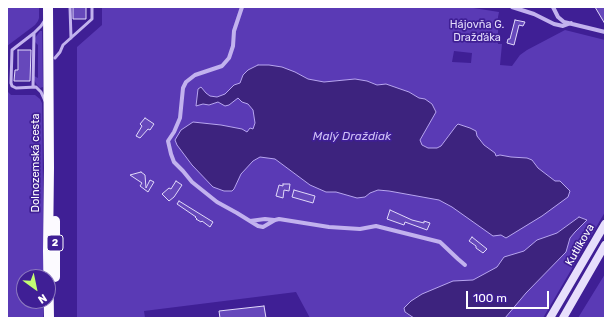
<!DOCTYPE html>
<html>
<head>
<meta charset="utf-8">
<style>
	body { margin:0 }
	#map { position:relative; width:612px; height:325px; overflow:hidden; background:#3f1f95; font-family:Rubik,sans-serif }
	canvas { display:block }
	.frame { position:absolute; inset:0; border:8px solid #fff; pointer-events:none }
	.north { position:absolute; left:16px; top:269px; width:40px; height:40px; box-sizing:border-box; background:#3f1f95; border:1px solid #8c79bf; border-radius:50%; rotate:147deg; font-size:11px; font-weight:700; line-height:16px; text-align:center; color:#fff }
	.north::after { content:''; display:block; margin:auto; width:14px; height:18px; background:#c2fc73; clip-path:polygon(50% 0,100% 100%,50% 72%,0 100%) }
	.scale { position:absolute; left:466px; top:291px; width:83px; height:18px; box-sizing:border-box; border:2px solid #fff; border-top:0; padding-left:5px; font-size:12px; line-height:14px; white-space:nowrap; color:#fff; -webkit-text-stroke:3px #3f1f95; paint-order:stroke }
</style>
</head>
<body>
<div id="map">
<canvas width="612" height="325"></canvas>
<div class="frame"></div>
<div class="north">N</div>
<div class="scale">100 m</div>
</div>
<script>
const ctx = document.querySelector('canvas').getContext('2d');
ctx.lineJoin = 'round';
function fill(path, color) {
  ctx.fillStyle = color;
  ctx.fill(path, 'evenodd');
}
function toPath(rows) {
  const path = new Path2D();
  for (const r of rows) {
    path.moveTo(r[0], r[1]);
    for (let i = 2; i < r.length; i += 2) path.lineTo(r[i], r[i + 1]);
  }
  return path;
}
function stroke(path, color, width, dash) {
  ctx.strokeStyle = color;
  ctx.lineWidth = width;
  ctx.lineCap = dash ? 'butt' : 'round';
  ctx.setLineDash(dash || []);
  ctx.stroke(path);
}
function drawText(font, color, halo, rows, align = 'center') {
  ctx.font = font + ' Rubik,sans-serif';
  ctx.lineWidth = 3.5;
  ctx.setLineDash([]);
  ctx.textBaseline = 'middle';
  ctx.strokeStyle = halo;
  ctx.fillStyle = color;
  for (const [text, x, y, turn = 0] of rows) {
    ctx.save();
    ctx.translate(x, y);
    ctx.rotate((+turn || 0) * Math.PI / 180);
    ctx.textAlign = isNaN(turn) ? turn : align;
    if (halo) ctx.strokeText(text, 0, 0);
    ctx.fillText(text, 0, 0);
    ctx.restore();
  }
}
fill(toPath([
	[7,7,39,7,39,18,38,21,35,25,7,46],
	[102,7,467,7,499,12,498,17,498,44,502,44,500,65,512,66,520,55,527,50,565,30,605,40,605,212,543,318,505,318,526,293,566,252,570,238,575,232,587,220,579,217,557,233,538,240,524,251,504,257,497,267,473,280,453,281,405,313,414,318,310,318,296,292,144,311,145,318,77,318,77,47,102,25],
	[454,51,472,53,471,63,452,62],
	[295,72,308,79,324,82,355,79,367,81,377,85,386,84,409,92,419,98,425,99,432,104,436,112,420,140,422,145,428,148,437,148,441,146,456,126,458,124,476,131,477,136,484,145,495,153,496,156,500,155,511,157,527,158,532,160,538,168,555,181,452,207,439,200,389,191,378,190,370,193,365,197,357,198,336,192,326,192,310,185,275,159,260,157,250,163,241,174,234,189,232,191,224,191,213,187,192,165,177,145,175,140,193,122,221,125,242,129,247,132,253,130,255,123,253,110,248,104,242,102,238,97,229,105,218,102,209,105,203,104,197,106,201,87,206,93,210,96,217,97,225,94,234,85,240,83,243,75],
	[40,31,42,31,43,87,40,88,37,85,34,80,34,76,38,78,38,45,35,42,35,38],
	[7,91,11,95,35,95,40,99,42,103,44,277,24,277,24,301,44,301,43,318,7,318],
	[605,274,605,318,578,318]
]), '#5a3ab5');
const water = toPath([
	[258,65,269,65,282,67,295,72,308,79,324,82,355,79,367,81,377,85,386,84,409,92,419,98,425,99,432,104,436,112,420,140,422,145,428,148,437,148,441,146,456,126,458,124,470,128,476,131,477,136,484,145,495,153,496,156,500,155,511,157,527,158,532,160,538,168,555,181,560,181,570,191,568,197,542,216,506,238,501,235,493,236,452,207,439,200,389,191,378,190,370,193,365,197,357,198,336,192,326,192,310,185,275,159,260,157,253,161,241,174,234,189,232,191,224,191,213,187,192,165,177,145,175,140,181,130,193,122,221,125,242,129,247,132,250,128,253,129,255,123,253,110,248,104,242,102,238,98,229,105,225,106,218,102,209,105,203,104,196,106,198,89,201,87,206,93,210,96,217,97,225,94,234,85,240,83,243,75,248,70,258,65],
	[579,217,587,220,575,232,570,238,566,252,526,293,505,318,414,318,405,312,404,308,411,301,422,294,453,281,473,280,497,267,504,257,524,251,537,240,557,233,579,217]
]);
fill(water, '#3d237e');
stroke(water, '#b8a6f0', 1);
const building = toPath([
	[73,7,86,7,86,19,73,19,73,7],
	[595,7,605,7,605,24,595,7],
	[515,20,525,22,523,26,519,25,514,45,507,43,508,39,510,39,515,20],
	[18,50,31,50,30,81,14,81,15,70,18,70,18,50],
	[145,118,154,124,150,130,148,129,140,138,136,136,142,126,140,124,145,118],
	[141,172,145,175,146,188,150,180,154,182,148,192,140,186,142,183,130,175,141,172],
	[176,181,182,185,174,197,169,201,162,194,169,188,171,189,176,181],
	[283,184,290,184,289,191,284,190,283,198,276,196,279,185,283,186,283,184],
	[294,190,315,196,313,203,292,197,294,190],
	[179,201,213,222,210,227,202,221,201,222,196,219,197,219,195,217,196,217,177,204,179,201],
	[390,210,412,220,424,223,424,221,430,223,427,230,405,222,404,225,387,219,390,210],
	[472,237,487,249,483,253,476,248,476,246,469,241,472,237],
	[264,306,266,318,220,318,219,311,264,306]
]);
fill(building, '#6648bb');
stroke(building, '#e1d9fa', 1);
stroke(toPath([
	[70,7,71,38],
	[55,58,60,52,63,45,92,19,92,7],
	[33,87,34,33],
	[45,101,41,92,36,87,16,88,12,86,11,83,12,50,34,33,41,26,45,20]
]), '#c2b2ee', 3);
stroke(toPath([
	[242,7,234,31,233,46,229,58,222,66,195,75,186,82,183,88,180,118,174,132,168,141,171,154,174,162,183,171,192,182,217,202,237,213,258,226,263,227,275,220,279,219,329,227,360,229,376,226,440,242,458,259,465,265],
	[512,7,534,14,554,24,563,26,571,23],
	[553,7,558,17,564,22,605,32],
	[250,221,265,219,274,220]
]), '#c2b2ee', 4);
stroke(toPath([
	[550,318,605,224],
	[563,318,605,245]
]), '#e7dffb', 8);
stroke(toPath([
	[48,7,49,168,48,251,49,318],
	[55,221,55,277]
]), '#fcfaff', 10);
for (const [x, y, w] of [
	[55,243,16]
]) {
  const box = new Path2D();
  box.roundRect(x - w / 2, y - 8, w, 16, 3);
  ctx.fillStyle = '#3f1f95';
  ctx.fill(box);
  stroke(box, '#fff', 1);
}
drawText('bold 10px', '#fff', null, [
	["2",55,243]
]);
drawText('11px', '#e1d9fa', '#3f1f95', [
	["Hájovňa G.",477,25],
	["Dražďáka",477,38]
]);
drawText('11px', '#fff', '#3f1f95', [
	["Dolnozemská cesta",36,163,-90],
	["Kutlíkova",580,245,-60]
]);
drawText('italic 12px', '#cdbff5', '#3f1f95', [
	["Malý Draždiak",352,137]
]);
</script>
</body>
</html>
